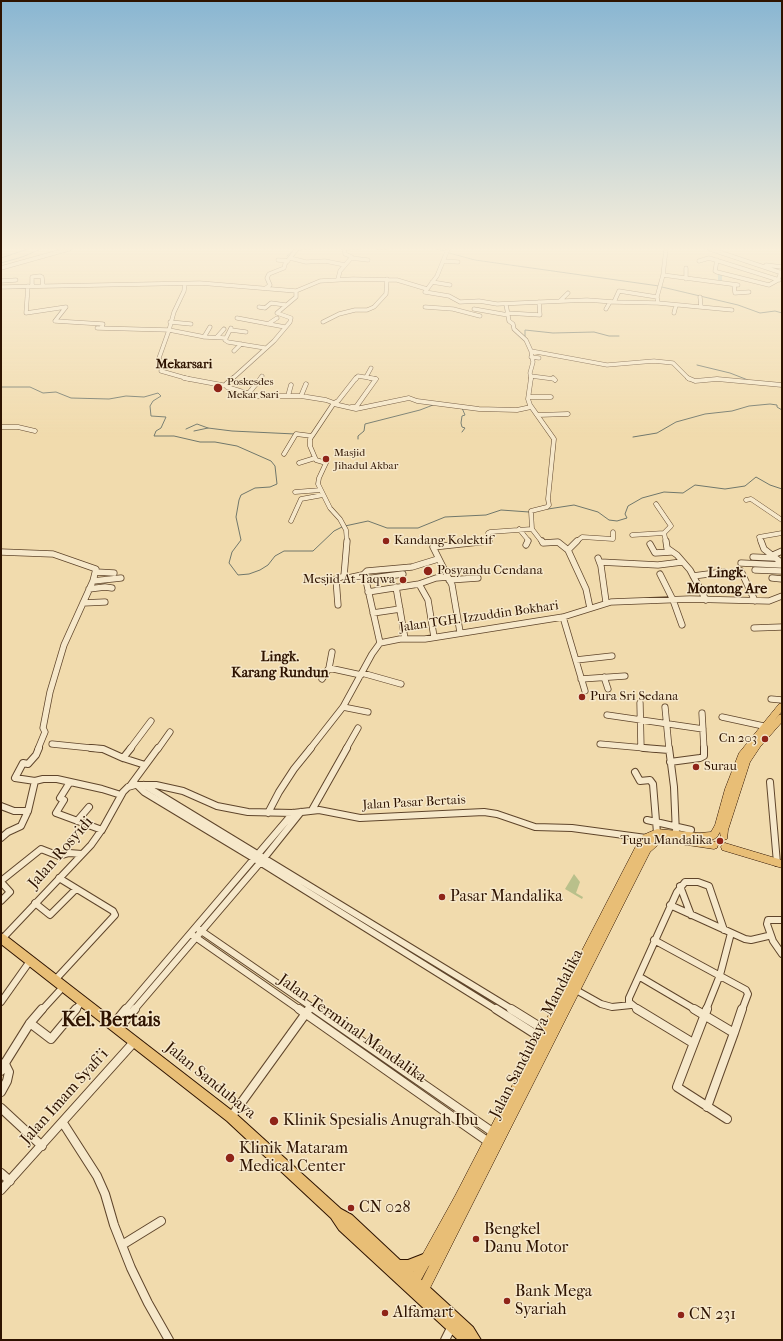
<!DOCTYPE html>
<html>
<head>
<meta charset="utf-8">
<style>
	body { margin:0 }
	#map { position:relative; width:783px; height:1341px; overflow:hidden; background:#f1dbad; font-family:"IM FELL French Canon",serif }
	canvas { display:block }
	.frame { position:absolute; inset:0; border:2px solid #2e1300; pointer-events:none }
</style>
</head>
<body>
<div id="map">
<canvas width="783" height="1341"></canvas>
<div class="frame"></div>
</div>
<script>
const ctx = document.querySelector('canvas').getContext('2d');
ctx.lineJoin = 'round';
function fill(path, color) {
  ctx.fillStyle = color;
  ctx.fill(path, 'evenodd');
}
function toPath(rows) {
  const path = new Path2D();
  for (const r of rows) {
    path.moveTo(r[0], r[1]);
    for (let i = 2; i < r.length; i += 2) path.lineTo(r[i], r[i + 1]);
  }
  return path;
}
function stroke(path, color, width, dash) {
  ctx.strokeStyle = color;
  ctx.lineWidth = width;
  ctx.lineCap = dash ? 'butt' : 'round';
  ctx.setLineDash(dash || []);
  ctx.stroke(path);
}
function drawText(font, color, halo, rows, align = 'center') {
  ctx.font = font + ' "IM FELL French Canon",serif';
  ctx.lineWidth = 3;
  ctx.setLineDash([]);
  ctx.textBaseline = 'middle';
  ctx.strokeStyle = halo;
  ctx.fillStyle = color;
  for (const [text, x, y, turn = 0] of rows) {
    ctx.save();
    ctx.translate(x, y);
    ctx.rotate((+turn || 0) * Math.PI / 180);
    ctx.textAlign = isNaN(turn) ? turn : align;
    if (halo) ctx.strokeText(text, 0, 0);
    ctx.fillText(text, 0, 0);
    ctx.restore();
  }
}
fill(toPath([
	[574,874,580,882,576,893,583,897,582,899,565,889]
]), '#b9c08b');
stroke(toPath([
	[378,249,388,249],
	[437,249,446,251],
	[299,250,310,249],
	[346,250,360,249],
	[449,253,475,260,659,286],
	[287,256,294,250],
	[1,258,28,249],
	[1,263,22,257,41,249],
	[662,287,738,305,760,313,775,311,782,313],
	[525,336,525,330,553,333,594,332,609,336,619,336],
	[697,365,730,373,748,380],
	[1,387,30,387,43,393,56,392,71,398,109,399,126,396,144,397,158,393,161,396,153,401,150,406,151,416,166,417,161,428,156,431,154,436,174,436,200,442,215,442,237,446,271,461,275,466,277,484,270,487,255,488,241,495,239,500,236,517,241,540,232,552,229,563,238,575,249,574,260,570,268,565,275,556,284,551,313,551,334,531,342,527],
	[462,408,465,415,462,416,461,423,462,427,465,428,462,432],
	[186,429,197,424,208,428],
	[194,431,208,428,232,431,295,434],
	[633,437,657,433,676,422,705,414,732,411,749,406,770,404,777,405,777,407,782,410],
	[358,439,358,436,364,431,365,424,420,410,433,405],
	[548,509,574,505,598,512,609,520,617,521,627,518,625,514,628,506,642,498,664,492,683,493,695,485,725,489,745,486,756,477,770,485,782,489],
	[345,526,368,521,387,528,418,528,445,517,486,515,501,510,529,512]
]), '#70776b', 1);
fill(toPath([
	[438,249,442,249,443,250,441,251,438,249],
	[720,272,722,273,722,283,720,284,718,283,718,273,720,272]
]), '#9cb9b2');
const minorFar4 = toPath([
	[448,249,437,276,425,292,449,296,460,302,479,301,497,304,587,300,614,302,619,291,657,297],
	[666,249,663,275,657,297,658,303,732,310],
	[710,249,782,273],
	[290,258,306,262,325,261,345,265],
	[351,258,368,260],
	[278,260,288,261],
	[717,260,715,271,717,272,769,285,778,280,781,272],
	[444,261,458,262],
	[699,261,709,258,779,280],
	[766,265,782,267],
	[1,268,69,249],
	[686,268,686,279],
	[663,275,738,285],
	[338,279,340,271,352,257,345,254,344,249],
	[1,281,16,280],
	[432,282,450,285],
	[185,284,184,291,174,312,169,330,205,337,226,338],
	[734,285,735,293,749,292],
	[28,286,26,313,66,307,55,321,103,324,101,328],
	[32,286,32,277,40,276,42,277,43,286],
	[1,287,200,283,296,291],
	[266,288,270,285,267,278,269,274,284,268,285,264,297,249],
	[700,297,701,307],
	[560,301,568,293],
	[614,302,658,303],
	[506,304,509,321,513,324,514,329,526,340,531,351,533,362,530,373,531,379],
	[259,307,265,308,271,303,286,305],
	[425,307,453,309,480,316],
	[474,309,508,315],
	[606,309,610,302],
	[507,313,540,315,539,302],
	[674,313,676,305],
	[237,318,285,327],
	[170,322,191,324],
	[323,322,339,314,355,310,367,310,374,307,386,294,387,279],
	[268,324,277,318],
	[97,328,169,330,159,358,162,365,161,371,189,379],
	[231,328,225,340,228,342,265,348],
	[231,330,246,332],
	[204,337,210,327],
	[217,337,224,329],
	[234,351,241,344],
	[531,351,607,365,654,361,673,363,689,379],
	[531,357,539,358],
	[531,376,554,379],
	[366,377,371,368],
	[232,379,274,341,290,322,291,318,277,313,296,297,296,291,320,281,353,279,397,280,427,289],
	[260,379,262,376],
	[356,379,358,376,376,379]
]);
const minorFar3 = toPath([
	[184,378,227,386],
	[233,378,226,384,227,387,256,396,301,396,326,400,334,403,310,439,310,446,316,460,326,463,319,478,318,484,330,508,340,519,346,530,347,542],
	[531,378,528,399,530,405,554,439,548,499,549,505,547,507,531,511,532,529,542,542],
	[553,378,555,380],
	[688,378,695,381,717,379,782,385],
	[248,394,261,378],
	[288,396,291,385],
	[301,396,306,384],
	[529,397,551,397],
	[334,403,338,401,356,378],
	[334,404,356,409,409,398,417,401,479,409,517,410,531,407],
	[351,407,356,407,376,379,370,378],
	[538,415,568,414],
	[1,427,18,427,35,431],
	[284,454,296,434,312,436],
	[299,463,315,458],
	[295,492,321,490],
	[746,500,751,499,782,520],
	[656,504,671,526,664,533,666,542],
	[291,521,301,499,323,495],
	[519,529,528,540,527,542],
	[632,535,664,533],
	[485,542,489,541,488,533,490,532,532,529],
	[555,542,558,542],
	[576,542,582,537,613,539,613,532],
	[761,542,759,537,782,533]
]);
const minorFar2 = toPath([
	[347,541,344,576,348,578,362,575,365,576,380,643],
	[542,541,543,543,558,542,568,550,586,589,590,608],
	[666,541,667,548,677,555,690,570,706,600],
	[761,541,764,549,782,563],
	[650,544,655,553,671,552],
	[526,545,528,541],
	[568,550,577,541],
	[1,552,53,554,96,569,93,581,64,645,50,692,43,728,45,732,38,749],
	[773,555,782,551],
	[753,557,775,558],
	[598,558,601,566,606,602],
	[600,562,658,565,682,562],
	[741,563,782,565],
	[755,570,782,571],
	[741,571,755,601],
	[96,572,114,573],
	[660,574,673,600,682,625],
	[363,575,367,571,412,567,438,559],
	[693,576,724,572],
	[772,578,782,579],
	[365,579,403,574],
	[449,580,478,578],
	[93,581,121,578],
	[419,584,428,600,434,637],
	[396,587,405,639],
	[89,589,105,587,112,588],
	[368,592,419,584,436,578,448,577],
	[83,603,105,602],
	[338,605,336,579,344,576],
	[373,613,400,609],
	[563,617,585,691],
	[754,628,782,627],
	[460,632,452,585,433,547,489,541],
	[576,660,612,656],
	[329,668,332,652],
	[362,673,401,684],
	[604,677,608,689],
	[322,679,329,668,361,675],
	[581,679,625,676],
	[771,699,782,700],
	[640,703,641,748],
	[343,707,368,712],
	[665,707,669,749],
	[702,713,704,749],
	[607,715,703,729],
	[722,717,768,727],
	[52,744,101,749],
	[600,744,656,749],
	[130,749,151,721],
	[158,749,170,732],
	[310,749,343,707,372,654,380,643,400,639,425,639,563,617,611,602,690,599,769,601,782,596],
	[346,749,358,728]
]);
const minorFar1 = toPath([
	[39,748,36,755,28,764,23,763,15,778,35,781,43,779,57,779,102,789,121,795],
	[91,748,103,749,123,758],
	[131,748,123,758,145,765],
	[644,748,669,750],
	[669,748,674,787,676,834],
	[670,762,700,758,704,756,704,748],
	[635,772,640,781,650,780,653,784,657,833],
	[70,782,60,798,64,800,56,813,102,830],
	[770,782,777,863],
	[137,785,144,792,255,859,497,1010],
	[144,785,513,1010],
	[130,786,158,748],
	[1,806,14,811,28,811],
	[312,810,347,748],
	[268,813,279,792,294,769,311,748],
	[647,820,691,830],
	[77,821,89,807],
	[1,838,8,832,21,826,28,811,35,781],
	[1,881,41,849,59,856,69,853,82,854],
	[1,882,10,892,1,901],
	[680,886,691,915],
	[35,903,50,915,76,889],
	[670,905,745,939,751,940,768,936],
	[782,920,768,920,767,924,773,941,782,954],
	[197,928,316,1010],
	[191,934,300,1010],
	[1,940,91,845,103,828,123,792,128,787,135,785,156,785,183,791,217,806,248,812,293,813,319,810,360,818,484,812,497,814,535,827,572,828,646,838],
	[654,940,746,990,748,994,742,1010],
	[640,977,696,1010],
	[55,980,115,915,113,911,59,878],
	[576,990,601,1004,612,1007,631,1005],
	[1,1002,30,961],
	[42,1010,63,987],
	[75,1010,82,1002],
	[125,1010,293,813],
	[134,1010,265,857,301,812],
	[309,1010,311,1007],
	[639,1010,629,1002,629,998,677,892,685,882,698,882,709,886,724,930],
	[706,1010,720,975,731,933]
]);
const minor = toPath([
	[299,1009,490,1143],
	[315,1009,494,1133],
	[496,1009,543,1039],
	[511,1009,548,1032],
	[637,1009,693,1043],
	[694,1009,734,1033,707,1107],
	[707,1009,677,1087,727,1119],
	[30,1023,51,1039,76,1009],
	[113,1025,126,1009],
	[118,1029,135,1009],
	[734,1033,742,1009],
	[1,1064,5,1063,30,1023,42,1009],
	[1,1071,6,1066,5,1063],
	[1,1092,7,1081,9,1072,6,1066],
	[1,1108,42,1146],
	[231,1117,309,1009],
	[63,1123,97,1176,105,1194,114,1225,131,1268,148,1303,169,1340],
	[1,1173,10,1181],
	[1,1190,134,1042],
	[122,1245,161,1221],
	[445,1340,452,1326]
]);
const major = toPath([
	[782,703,782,711,774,721,779,715,782,714,782,722,760,747,750,762,728,830,727,839,724,840,721,839,720,832,717,837,714,839,705,840,717,842,718,845,717,848,714,849,667,842,659,844,650,852,426,1296,422,1298,418,1296,416,1292,432,1260,417,1287,413,1289,409,1287,407,1283,409,1279,455,1196,638,842,643,835,657,829,699,833,711,832,715,825,725,789,739,753,779,704,782,703],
	[725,843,782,860,782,868,722,850,721,847,722,844,725,843]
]);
const highway = toPath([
	[1,933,5,935,235,1113,341,1209,352,1215,400,1260,408,1260,426,1253,431,1255,433,1260,431,1265,413,1272,473,1327,481,1340,458,1340,339,1230,331,1218,227,1121,1,944,1,933]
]);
stroke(minorFar4, '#5f452b', 4.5);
stroke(minorFar3, '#5f452b', 5);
stroke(minorFar2, '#5f452b', 7);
stroke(minorFar1, '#5f452b', 8);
stroke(minor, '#5f452b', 10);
stroke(major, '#2e1300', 1);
stroke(highway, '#2e1300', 2);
stroke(minorFar4, '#f6e8ca', 3.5);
stroke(minorFar3, '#f6e8ca', 4);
stroke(minorFar2, '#f6e8ca', 5.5);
stroke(minorFar1, '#f6e8ca', 6);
stroke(minor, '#f6e8ca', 8);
fill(major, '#e8be76');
fill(highway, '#e8be76');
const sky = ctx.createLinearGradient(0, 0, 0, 437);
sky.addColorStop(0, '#89b6d2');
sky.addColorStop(0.57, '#f9efda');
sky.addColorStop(1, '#f9efda00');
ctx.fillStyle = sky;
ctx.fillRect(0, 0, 783, 437);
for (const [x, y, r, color] of [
	[218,388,5,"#8f2418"],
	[326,459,4,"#8f2418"],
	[386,541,4,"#8f2418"],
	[428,571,5,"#8f2418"],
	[403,580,4,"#8f2418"],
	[582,697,4,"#8f2418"],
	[765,739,4,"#8f2418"],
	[696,767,4,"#8f2418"],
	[720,841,4,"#8f2418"],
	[442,897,4,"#8f2418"],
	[274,1121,5,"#8f2418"],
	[230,1158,5,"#8f2418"],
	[351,1208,4,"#8f2418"],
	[476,1239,4,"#8f2418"],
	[507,1301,4,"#8f2418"],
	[385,1313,4,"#8f2418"],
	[681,1315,4,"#8f2418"]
]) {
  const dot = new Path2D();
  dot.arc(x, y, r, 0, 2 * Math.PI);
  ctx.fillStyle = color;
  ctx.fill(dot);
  stroke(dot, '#f6e8ca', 1.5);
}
drawText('11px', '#2e1300', '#f6e8ca', [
	["Poskesdes",227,382],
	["Mekar Sari",227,395],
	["Masjid",334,453],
	["Jihadul Akbar",334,466]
], 'left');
drawText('bold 13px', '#2e1300', '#f6e8ca', [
	["Mekarsari",184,365]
]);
drawText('13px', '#2e1300', '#f6e8ca', [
	["Kandang Kolektif",394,541],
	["Posyandu Cendana",437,571],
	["Mesjid At-Taqwa",395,580,"right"],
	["Pura Sri Sedana",590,697],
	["Cn 203",757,739,"right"],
	["Surau",704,767],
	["Tugu Mandalika",712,841,"right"]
], 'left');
drawText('13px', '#2e1300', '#f6e8ca', [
	["Jalan TGH. Izzuddin Bokhari",479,617,-8],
	["Jalan Pasar Bertais",414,803,-3]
]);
drawText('bold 14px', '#2e1300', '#f6e8ca', [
	["Lingk.",727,574],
	["Montong Are",727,590],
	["Lingk.",280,658],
	["Karang Rundun",280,674]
]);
drawText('16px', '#2e1300', '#f6e8ca', [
	["Jalan Rosyidi",61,853,-49],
	["Jalan Terminal Mandalika",352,1029,35],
	["Jalan Sandubaya Mandalika",537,1034,-63],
	["Jalan Sandubaya",210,1081,39],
	["Jalan Imam Syafi'i",65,1097,-48]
]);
drawText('16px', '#2e1300', '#f6e8ca', [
	["Pasar Mandalika",450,897],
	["Klinik Spesialis Anugrah Ibu",283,1121],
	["Klinik Mataram",239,1149],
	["Medical Center",239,1167],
	["CN 028",359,1208],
	["Bengkel",484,1230],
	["Danu Motor",484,1248],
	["Bank Mega",515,1292],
	["Syariah",515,1310],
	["Alfamart",393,1313],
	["CN 231",689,1315]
], 'left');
drawText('bold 20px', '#2e1300', '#f6e8ca', [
	["Kel. Bertais",111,1021]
]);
</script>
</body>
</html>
